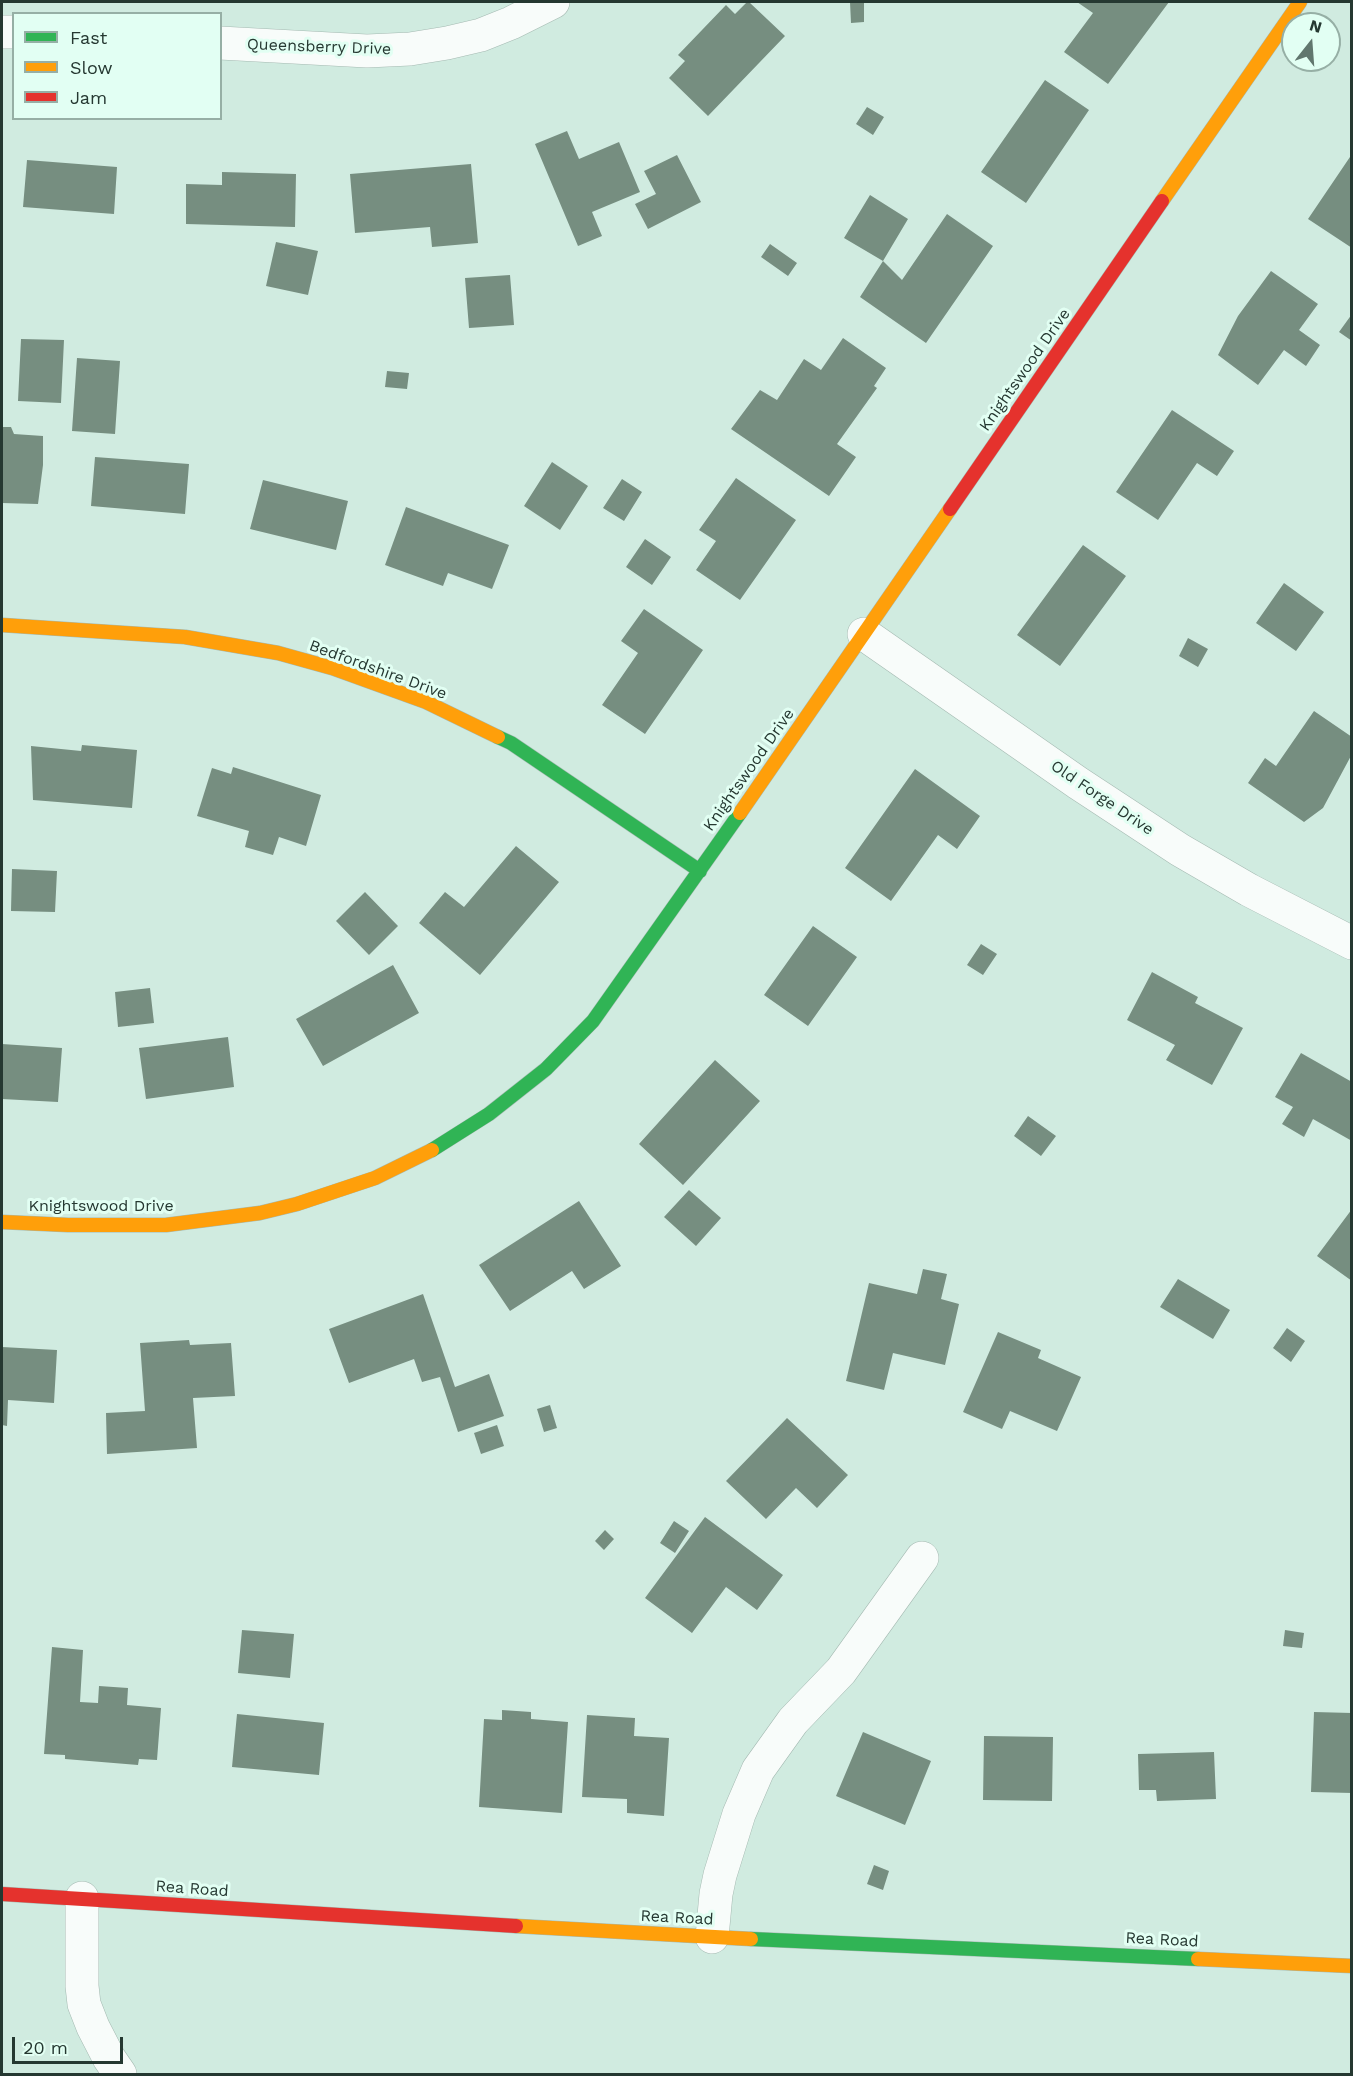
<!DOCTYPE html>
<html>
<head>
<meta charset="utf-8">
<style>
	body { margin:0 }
	#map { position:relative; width:1353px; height:2076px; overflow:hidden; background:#d0ebe0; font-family:"Work Sans",sans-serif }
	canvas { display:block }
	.frame { position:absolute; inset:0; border:3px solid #253831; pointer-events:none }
	.legend { position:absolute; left:12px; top:12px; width:210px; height:108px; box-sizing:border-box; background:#e2fff3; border:2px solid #96afa5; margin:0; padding:8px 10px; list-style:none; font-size:18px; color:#253831 }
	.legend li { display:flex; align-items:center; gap:12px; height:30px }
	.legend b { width:30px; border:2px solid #96afa5 }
	.north { position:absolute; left:1281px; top:12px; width:60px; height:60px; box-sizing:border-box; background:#e2fff3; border:2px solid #96afa5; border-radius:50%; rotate:17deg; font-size:16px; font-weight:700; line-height:24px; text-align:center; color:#253831 }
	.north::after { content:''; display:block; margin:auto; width:21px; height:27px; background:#61776e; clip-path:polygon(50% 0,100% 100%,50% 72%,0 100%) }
	.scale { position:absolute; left:12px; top:2037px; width:111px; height:27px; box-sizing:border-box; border:3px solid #253831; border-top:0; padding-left:8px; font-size:18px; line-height:21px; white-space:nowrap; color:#253831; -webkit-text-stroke:4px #e2fff3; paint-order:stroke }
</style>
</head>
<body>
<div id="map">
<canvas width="1353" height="2076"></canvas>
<div class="frame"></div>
<ul class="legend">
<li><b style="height:8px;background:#30b455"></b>Fast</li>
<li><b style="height:8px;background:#ff9f0a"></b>Slow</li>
<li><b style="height:8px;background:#e5322d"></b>Jam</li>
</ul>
<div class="north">N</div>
<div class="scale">20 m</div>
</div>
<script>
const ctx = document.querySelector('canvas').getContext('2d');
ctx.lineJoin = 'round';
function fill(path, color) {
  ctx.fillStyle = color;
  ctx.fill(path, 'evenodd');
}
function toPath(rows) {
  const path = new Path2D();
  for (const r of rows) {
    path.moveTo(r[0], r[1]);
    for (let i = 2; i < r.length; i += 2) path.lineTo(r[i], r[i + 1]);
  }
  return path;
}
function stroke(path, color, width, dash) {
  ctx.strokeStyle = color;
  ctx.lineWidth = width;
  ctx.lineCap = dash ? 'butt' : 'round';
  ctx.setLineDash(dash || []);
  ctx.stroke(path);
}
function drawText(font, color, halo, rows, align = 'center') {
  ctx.font = font + ' "Work Sans",sans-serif';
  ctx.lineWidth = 6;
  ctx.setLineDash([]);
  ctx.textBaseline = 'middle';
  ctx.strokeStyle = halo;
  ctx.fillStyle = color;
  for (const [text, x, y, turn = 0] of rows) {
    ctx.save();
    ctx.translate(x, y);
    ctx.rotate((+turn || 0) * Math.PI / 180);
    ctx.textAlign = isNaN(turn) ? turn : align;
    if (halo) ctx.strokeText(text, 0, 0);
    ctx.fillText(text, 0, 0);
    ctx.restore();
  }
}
fill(toPath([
	[747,2,749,2,785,36,708,116,669,78,685,61,678,55,726,5,735,14],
	[850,2,864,2,864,22,851,23],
	[1077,2,1169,2,1108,84,1064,52,1093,13],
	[1045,80,1089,110,1026,203,981,172],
	[867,107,884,117,873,135,856,124],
	[567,131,579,159,619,142,640,192,592,212,602,236,578,246,535,144],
	[1352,154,1352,248,1308,219],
	[677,155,701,202,648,229,635,204,656,194,644,171],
	[27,160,117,167,114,214,23,207],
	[471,164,478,243,432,247,430,227,355,233,350,174],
	[222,172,296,174,295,227,186,224,186,184,222,185],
	[870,195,908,219,883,261,844,238],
	[947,214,993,246,926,343,860,297,883,261,902,280],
	[276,242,318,251,308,295,266,286],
	[770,244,797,263,788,276,761,257],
	[1271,271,1318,304,1299,330,1320,345,1306,366,1284,350,1258,385,1218,355,1238,316],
	[510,275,514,325,469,328,465,278],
	[1352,314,1352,341,1339,332],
	[843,338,886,368,874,386,877,388,837,444,856,457,829,496,731,429,760,390,777,400,804,359,821,370],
	[21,339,64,340,61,403,18,401],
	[77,358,120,361,115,434,72,431],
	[387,371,409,373,407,389,385,387],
	[1172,410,1234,451,1217,476,1197,463,1158,520,1116,492],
	[2,427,11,427,14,434,43,436,43,465,38,504,2,503],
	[95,457,189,464,185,514,91,506],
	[552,462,588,486,560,530,524,506],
	[736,478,796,520,740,600,696,570,716,541,699,530],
	[622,479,642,492,624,521,603,508],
	[263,480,348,501,336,550,250,529],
	[406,507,509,545,492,589,448,573,443,586,385,565],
	[645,539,671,557,652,585,626,567],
	[1083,545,1126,576,1060,666,1017,635],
	[1284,583,1324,612,1296,651,1256,623],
	[644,609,703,650,645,734,602,705,638,653,621,641],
	[1188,638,1208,649,1198,667,1179,656],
	[1314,711,1352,737,1352,754,1323,808,1304,822,1248,783,1265,758,1276,766],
	[82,745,137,750,132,808,33,800,31,746,81,751],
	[233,767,321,795,306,846,279,837,273,855,245,847,249,831,197,816,212,768,231,774],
	[915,769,980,816,957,849,938,835,891,901,845,868],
	[516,846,559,882,480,975,419,923,445,892,464,907],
	[12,869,57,871,55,912,11,911],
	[365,892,398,926,369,955,336,921],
	[813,926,857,957,808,1026,764,995],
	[981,944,997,954,983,975,967,965],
	[393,965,419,1013,323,1066,296,1019],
	[1152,972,1198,997,1195,1003,1243,1028,1212,1085,1166,1060,1175,1045,1127,1020],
	[150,988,154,1023,118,1027,115,992],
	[228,1037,234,1087,146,1099,139,1048],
	[2,1044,62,1048,58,1102,2,1099],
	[1301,1053,1352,1082,1352,1141,1313,1119,1304,1137,1282,1124,1293,1107,1275,1097],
	[715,1060,760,1101,683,1185,639,1144],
	[1028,1116,1056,1136,1041,1156,1014,1136],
	[689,1190,721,1218,696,1246,664,1217],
	[579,1201,621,1266,584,1289,572,1271,510,1311,479,1265],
	[1352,1209,1352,1281,1317,1256],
	[923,1269,947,1274,941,1299,959,1304,945,1365,893,1353,884,1390,846,1381,869,1283,917,1294],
	[1178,1279,1230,1310,1213,1339,1160,1307],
	[423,1294,455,1387,489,1374,504,1416,458,1432,440,1377,422,1382,414,1359,349,1383,329,1329],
	[1287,1328,1305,1341,1291,1362,1273,1348],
	[998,1332,1041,1350,1038,1358,1081,1377,1057,1431,1010,1411,1002,1429,963,1412],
	[189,1340,190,1345,231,1343,235,1396,193,1398,197,1448,107,1454,106,1413,145,1411,140,1343],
	[2,1347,57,1350,54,1403,8,1400,7,1426,2,1425],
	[550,1405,557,1428,544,1432,537,1409],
	[787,1418,848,1475,817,1508,796,1488,766,1519,726,1481],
	[497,1425,504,1446,481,1454,474,1433],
	[705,1517,783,1575,757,1610,726,1587,692,1633,645,1598],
	[674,1521,689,1531,675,1553,660,1543],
	[605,1530,614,1539,604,1550,595,1541],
	[242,1630,294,1634,290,1678,238,1673],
	[1285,1630,1304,1633,1302,1648,1283,1646],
	[52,1647,83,1650,80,1702,98,1703,99,1686,128,1688,127,1705,161,1708,157,1760,139,1759,138,1765,65,1759,65,1755,44,1754],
	[502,1710,531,1712,531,1719,568,1722,562,1813,479,1807,484,1719,502,1720],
	[1314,1712,1352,1713,1352,1793,1311,1792],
	[237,1714,324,1723,319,1775,232,1767],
	[587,1715,635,1718,634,1736,669,1738,664,1816,627,1813,627,1799,582,1797],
	[863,1732,931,1761,905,1825,836,1796],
	[984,1736,1053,1737,1052,1801,983,1800],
	[1214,1752,1216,1799,1157,1801,1156,1790,1139,1790,1138,1754],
	[874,1865,889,1871,883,1890,867,1884]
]), '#768e80');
const street = toPath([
	[2,32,14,32],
	[220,43,367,51,410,49,447,43,481,35,511,23,553,2],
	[864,634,1078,783,1180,850,1249,890,1352,943],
	[82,1898,82,1986,84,2004,93,2027,109,2058,120,2074],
	[712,1937,716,1894,720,1875,739,1814,758,1770,793,1721,841,1671,922,1558]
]);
const fast = toPath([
	[498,737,511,743,700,871],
	[432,1150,489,1114,546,1069,593,1021,740,813],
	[751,1939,1198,1959]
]);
const slow = toPath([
	[1162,201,1300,2],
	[2,625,185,637,278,653,332,668,426,702,498,737],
	[740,813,950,509],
	[2,1222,68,1225,166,1225,260,1213,297,1204,375,1178,432,1150],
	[516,1926,751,1939],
	[1198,1959,1352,1966]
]);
const jam = toPath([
	[950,509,1162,201],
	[2,1894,516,1926]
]);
stroke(street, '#a4b9b1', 34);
stroke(fast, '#a4b9b1', 15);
stroke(slow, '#a4b9b1', 15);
stroke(jam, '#a4b9b1', 15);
stroke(street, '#f8fcfa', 33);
stroke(fast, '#30b455', 14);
stroke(slow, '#ff9f0a', 14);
stroke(jam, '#e5322d', 14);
drawText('16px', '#253831', '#e2fff3', [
	["Queensberry Drive",319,47,2],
	["Knightswood Drive",1025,370,-55],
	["Bedfordshire Drive",378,670,20],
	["Knightswood Drive",749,770,-55],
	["Old Forge Drive",1102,798,34],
	["Knightswood Drive",101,1206],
	["Rea Road",192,1889,4],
	["Rea Road",677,1918,3],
	["Rea Road",1162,1940,3]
]);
</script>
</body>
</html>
